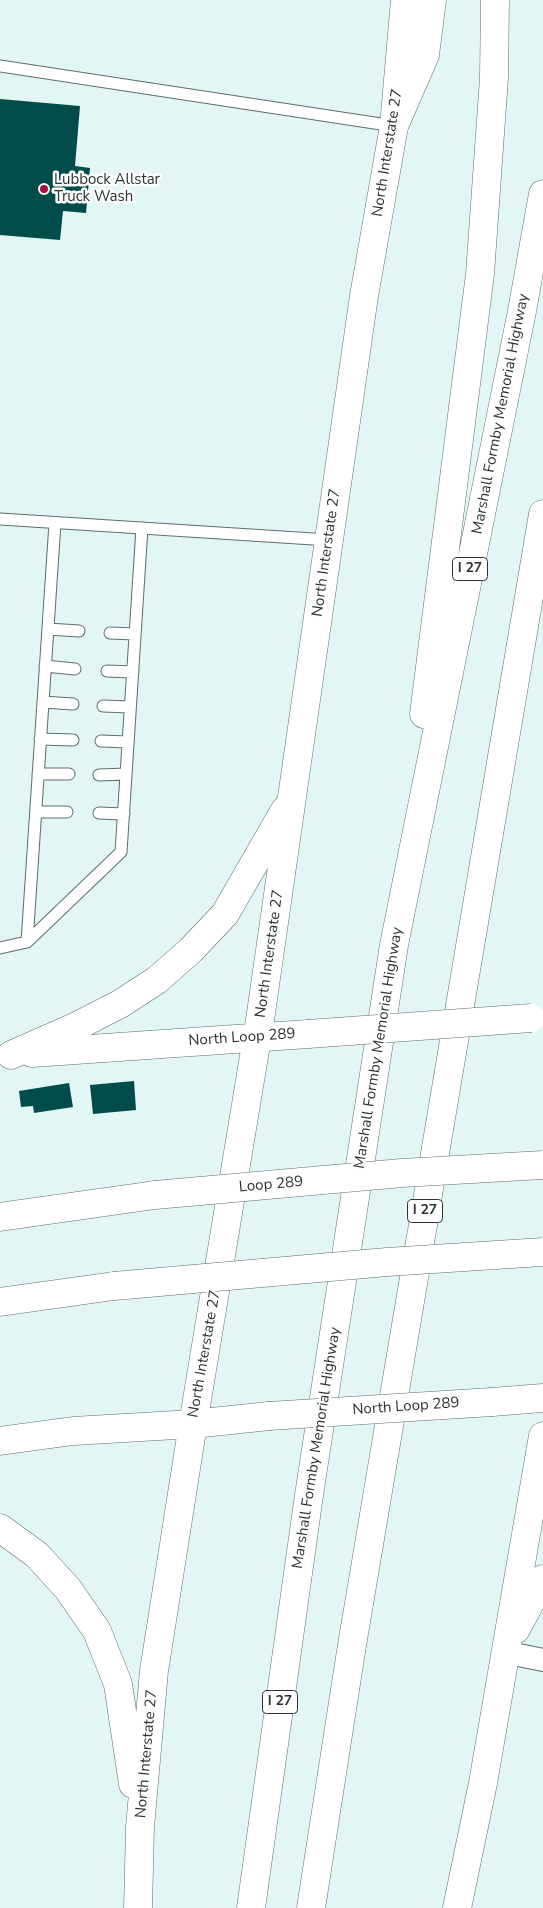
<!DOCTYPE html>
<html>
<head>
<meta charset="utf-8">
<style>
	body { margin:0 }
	canvas { display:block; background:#e1f6f5 }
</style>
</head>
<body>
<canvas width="543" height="1908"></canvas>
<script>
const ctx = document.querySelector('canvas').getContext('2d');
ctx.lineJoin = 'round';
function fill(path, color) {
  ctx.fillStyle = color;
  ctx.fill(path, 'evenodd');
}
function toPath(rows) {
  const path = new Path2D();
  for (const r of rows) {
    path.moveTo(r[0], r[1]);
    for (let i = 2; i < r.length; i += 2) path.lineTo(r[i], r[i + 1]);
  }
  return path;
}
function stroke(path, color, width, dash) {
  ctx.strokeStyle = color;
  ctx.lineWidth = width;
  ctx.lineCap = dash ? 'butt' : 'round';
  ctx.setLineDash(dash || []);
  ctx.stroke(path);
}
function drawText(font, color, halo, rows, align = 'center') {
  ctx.font = font + ' "Nunito Sans",sans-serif';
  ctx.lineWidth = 5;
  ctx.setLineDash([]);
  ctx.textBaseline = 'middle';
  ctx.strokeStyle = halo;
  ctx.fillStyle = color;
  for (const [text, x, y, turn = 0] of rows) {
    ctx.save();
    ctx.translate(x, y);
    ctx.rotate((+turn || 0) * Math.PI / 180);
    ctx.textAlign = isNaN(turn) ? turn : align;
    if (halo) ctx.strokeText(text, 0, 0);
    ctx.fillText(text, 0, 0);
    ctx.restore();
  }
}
fill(toPath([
	[0,99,80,106,75,166,90,168,86,213,63,211,60,240,0,235],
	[134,1081,136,1110,93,1114,90,1085],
	[69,1083,73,1107,34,1113,33,1106,21,1107,19,1091]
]), '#004c4b');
const lane = toPath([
	[0,66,394,126],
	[0,519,329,540],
	[48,629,79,631],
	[110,633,135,634],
	[45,666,75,669],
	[107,671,133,672],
	[43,702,73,704],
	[103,706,130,707],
	[40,739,73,740],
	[101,741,128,742],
	[38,774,69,774],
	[99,775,126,774],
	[36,812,67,812],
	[99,813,124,814],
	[27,942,55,523],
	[0,948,27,942,121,852,142,528]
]);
const street = toPath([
	[504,1652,543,1660]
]);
const secondary = toPath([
	[32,1053,308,1034],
	[11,1055,77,1026,120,1004,157,980,191,950,225,914,285,810],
	[492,1402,543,1398],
	[0,1441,73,1431,193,1424,269,1416],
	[0,1528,37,1555,68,1589,97,1631,118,1684,133,1784],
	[516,1629,543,1579],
	[138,1908,140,1827,154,1671,193,1424,260,1020,364,296,394,126,405,0],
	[457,1908,483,1783,543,1436]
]);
const primary = toPath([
	[394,126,425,55,432,0]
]);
const highway = toPath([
	[424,714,480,274,494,78,495,0],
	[0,1217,155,1195],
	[0,1302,114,1286],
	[251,1908,309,1495,394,945,522,311,543,194],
	[311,1908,352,1645,543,514]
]);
stroke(lane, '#5c6e6d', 13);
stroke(street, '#5c6e6d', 24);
stroke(secondary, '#5c6e6d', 29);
stroke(primary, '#5c6e6d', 29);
stroke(highway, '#5c6e6d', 29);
stroke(lane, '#fff', 11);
stroke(street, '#fff', 22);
stroke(secondary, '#fff', 28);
stroke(primary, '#fff', 28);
stroke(highway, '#fff', 28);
const secondaryBridge = toPath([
	[308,1034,531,1018],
	[269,1416,492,1402]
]);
const highwayBridge = toPath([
	[155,1195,402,1173,543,1165],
	[114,1286,387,1262,543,1252]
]);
stroke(secondaryBridge, '#5c6e6d', 29, []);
stroke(highwayBridge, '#5c6e6d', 29, []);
stroke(secondaryBridge, '#fff', 28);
stroke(highwayBridge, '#fff', 28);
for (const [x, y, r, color] of [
	[44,189,5,"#a8113d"]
]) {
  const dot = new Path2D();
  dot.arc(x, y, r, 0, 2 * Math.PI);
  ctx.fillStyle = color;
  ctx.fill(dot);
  stroke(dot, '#fefefe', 2);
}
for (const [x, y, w] of [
	[470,569,35],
	[425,1211,35],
	[280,1702,35]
]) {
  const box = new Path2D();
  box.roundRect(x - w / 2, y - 11.5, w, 23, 4);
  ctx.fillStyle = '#fefefe';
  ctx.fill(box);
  stroke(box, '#2b3332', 1);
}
drawText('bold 14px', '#2b3332', null, [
	["I 27",470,569],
	["I 27",425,1211],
	["I 27",280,1702]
]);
drawText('15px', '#2b3332', '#fefefe', [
	["North Interstate 27",388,153,-81],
	["Marshall Formby Memorial Highway",501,414,-79],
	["North Interstate 27",327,553,-82],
	["North Interstate 27",270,954,-82],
	["North Loop 289",242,1038,-4],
	["Marshall Formby Memorial Highway",379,1048,-81],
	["Loop 289",271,1185,-5],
	["North Interstate 27",205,1354,-80],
	["North Loop 289",406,1407,-4],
	["Marshall Formby Memorial Highway",317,1448,-81],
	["North Interstate 27",147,1754,-85]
]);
drawText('15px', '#2b3332', '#fefefe', [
	["Lubbock Allstar",54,180],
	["Truck Wash",54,197]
], 'left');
</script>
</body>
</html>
